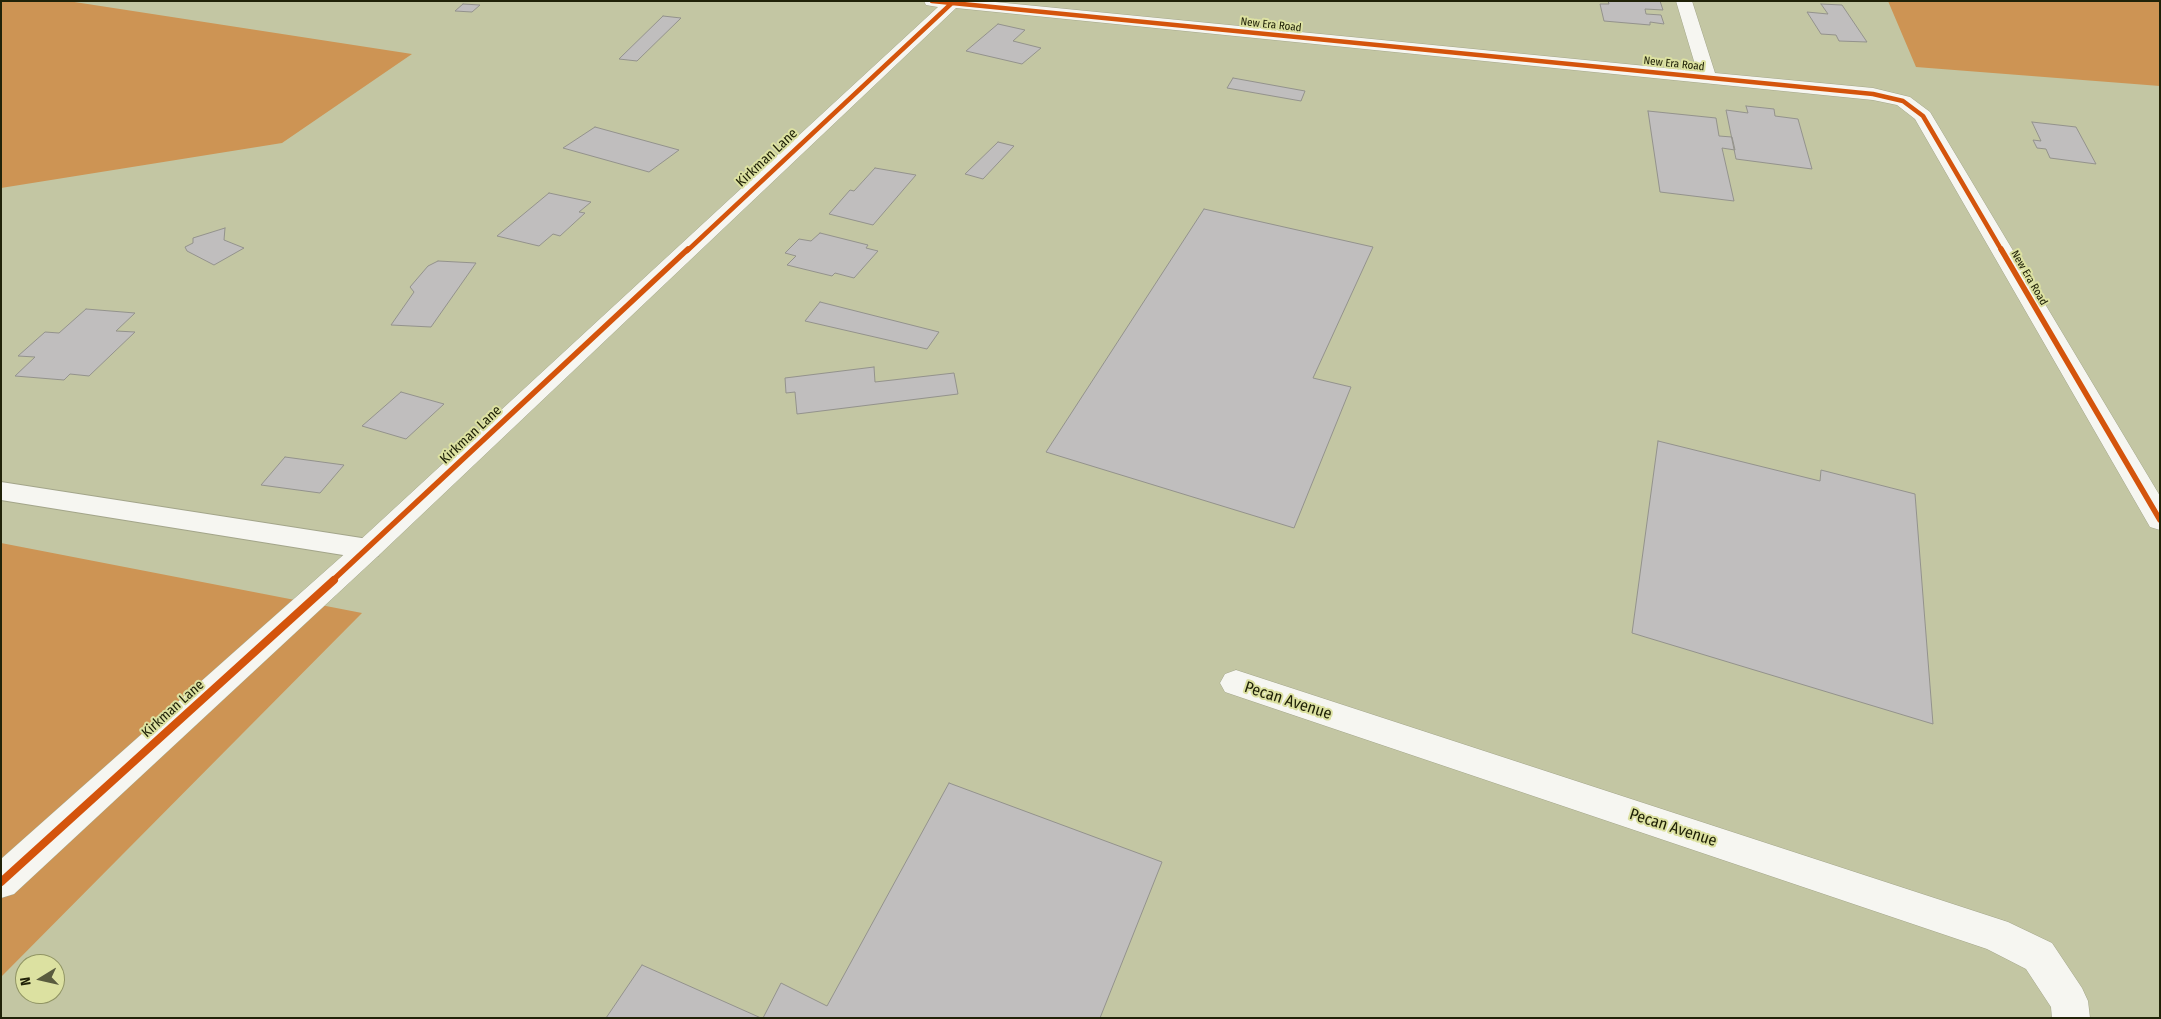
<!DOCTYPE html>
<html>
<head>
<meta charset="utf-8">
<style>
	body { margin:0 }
	#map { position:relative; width:2161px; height:1019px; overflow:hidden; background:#c3c6a3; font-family:"Fira Sans Condensed",sans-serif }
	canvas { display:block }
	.frame { position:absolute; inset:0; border:2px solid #202208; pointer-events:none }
	.north { position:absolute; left:15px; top:954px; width:50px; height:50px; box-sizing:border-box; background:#dce1a1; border:1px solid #919564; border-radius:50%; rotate:261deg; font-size:14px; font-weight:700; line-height:20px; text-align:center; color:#202208 }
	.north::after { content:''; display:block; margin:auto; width:18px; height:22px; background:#595b3e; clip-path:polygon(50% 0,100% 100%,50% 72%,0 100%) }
</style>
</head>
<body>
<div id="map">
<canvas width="2161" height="1019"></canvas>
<div class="frame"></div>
<div class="north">N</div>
</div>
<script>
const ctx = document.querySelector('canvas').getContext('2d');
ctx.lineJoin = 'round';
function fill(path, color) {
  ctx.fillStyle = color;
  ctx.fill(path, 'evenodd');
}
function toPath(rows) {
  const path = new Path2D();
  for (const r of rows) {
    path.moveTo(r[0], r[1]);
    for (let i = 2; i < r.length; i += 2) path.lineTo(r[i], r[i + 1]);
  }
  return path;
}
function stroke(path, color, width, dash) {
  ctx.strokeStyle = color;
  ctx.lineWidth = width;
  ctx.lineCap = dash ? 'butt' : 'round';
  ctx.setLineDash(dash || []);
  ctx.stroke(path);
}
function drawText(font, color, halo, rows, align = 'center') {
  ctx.font = font + ' "Fira Sans Condensed",sans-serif';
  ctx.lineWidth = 4;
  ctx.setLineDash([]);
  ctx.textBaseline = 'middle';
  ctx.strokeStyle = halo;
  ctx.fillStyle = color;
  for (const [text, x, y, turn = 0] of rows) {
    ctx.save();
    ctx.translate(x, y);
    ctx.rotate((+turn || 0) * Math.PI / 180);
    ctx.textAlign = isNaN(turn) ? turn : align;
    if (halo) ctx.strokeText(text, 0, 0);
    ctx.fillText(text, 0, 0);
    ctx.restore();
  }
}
fill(toPath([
	[1,1,68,1,412,54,282,143,1,188],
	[1888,1,2160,1,2160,86,1916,67],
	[1,543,362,613,1,977]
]), '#cd9454');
const building = toPath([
	[1608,1,1660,1,1663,10,1645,9,1646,14,1661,15,1664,24,1650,22,1650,25,1604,21,1600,4,1609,4,1608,1],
	[463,4,480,5,472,12,455,11,463,4],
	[1821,4,1842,5,1867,42,1839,41,1836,35,1821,34,1807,12,1828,14,1821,4],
	[663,16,681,18,637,61,619,59,663,16],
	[998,24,1025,30,1013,41,1041,48,1022,64,966,51,998,24],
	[1233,78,1305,91,1301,101,1227,88,1233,78],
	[1746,106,1774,109,1775,116,1798,119,1812,169,1736,159,1726,110,1748,113,1746,106],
	[1648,111,1716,118,1719,136,1732,137,1735,150,1722,148,1734,201,1660,192,1648,111],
	[2032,122,2076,127,2096,164,2050,158,2046,149,2037,148,2033,140,2041,141,2032,122],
	[595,127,679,150,649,172,563,148,595,127],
	[998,142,1014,146,983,179,965,174,998,142],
	[875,168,916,175,873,225,829,214,850,190,854,191,875,168],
	[549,193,591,202,579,212,585,213,560,236,553,234,539,246,497,236,549,193],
	[1204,209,1373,247,1313,378,1351,387,1294,528,1046,452,1204,209],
	[225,228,224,240,244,248,214,265,187,251,185,247,193,243,193,238,225,228],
	[820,233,868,245,866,248,878,251,854,278,835,273,832,276,787,265,796,256,785,253,799,239,811,241,820,233],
	[438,261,476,263,431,327,391,325,414,292,410,287,428,266,438,261],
	[820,302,939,332,927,349,805,321,820,302],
	[86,309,135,313,116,331,135,332,89,376,70,374,64,380,15,376,35,357,18,356,45,332,59,333,86,309],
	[874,367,875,382,954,373,958,394,797,414,795,392,786,393,785,378,874,367],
	[401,392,444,404,406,439,362,426,401,392],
	[1658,441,1820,481,1821,470,1915,494,1933,724,1632,633,1658,441],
	[285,457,344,465,320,493,261,485,285,457],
	[949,783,1162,862,1100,1018,763,1018,781,983,827,1006,949,783],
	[642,965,761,1018,606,1018,642,965]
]);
fill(building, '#c0bebe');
stroke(building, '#93928c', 1);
const lane = toPath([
	[1,482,368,539,378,542,382,549,378,556,368,559,1,500,1,482]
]);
const street = toPath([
	[924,1,985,1,1697,71,1676,1,1692,1,1715,73,1873,88,1910,97,1930,112,2160,496,2160,530,2150,527,1915,119,1897,105,1873,100,956,8,378,556,14,894,1,898,1,859,358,542,938,7,926,5,924,1],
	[1236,670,2008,922,2052,943,2082,988,2088,1001,2090,1018,2052,1018,2051,1007,2026,969,1987,949,1225,692,1220,683,1225,674,1236,670]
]);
stroke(lane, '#a3a58a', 2);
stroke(street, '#a3a58a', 1);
fill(lane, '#f6f6f1');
fill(street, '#f6f6f1');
stroke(toPath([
	[932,1,1873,94,1903,101,1923,116,2002,251],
	[687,251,954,1]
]), '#d4540c', 4.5);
stroke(toPath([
	[2001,249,2160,520],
	[332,581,688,249]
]), '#d4540c', 5.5);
stroke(toPath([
	[1,882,334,580]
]), '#d4540c', 8);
drawText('11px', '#202208', '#dce1a1', [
	["New Era Road",1271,25,6],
	["New Era Road",1674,64,6],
	["New Era Road",2029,278,60]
]);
drawText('14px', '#202208', '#dce1a1', [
	["Kirkman Lane",767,158,-43],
	["Kirkman Lane",471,435,-43],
	["Kirkman Lane",173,709,-42]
]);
drawText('16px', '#202208', '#dce1a1', [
	["Pecan Avenue",1288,701,18],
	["Pecan Avenue",1673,828,18]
]);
</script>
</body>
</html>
